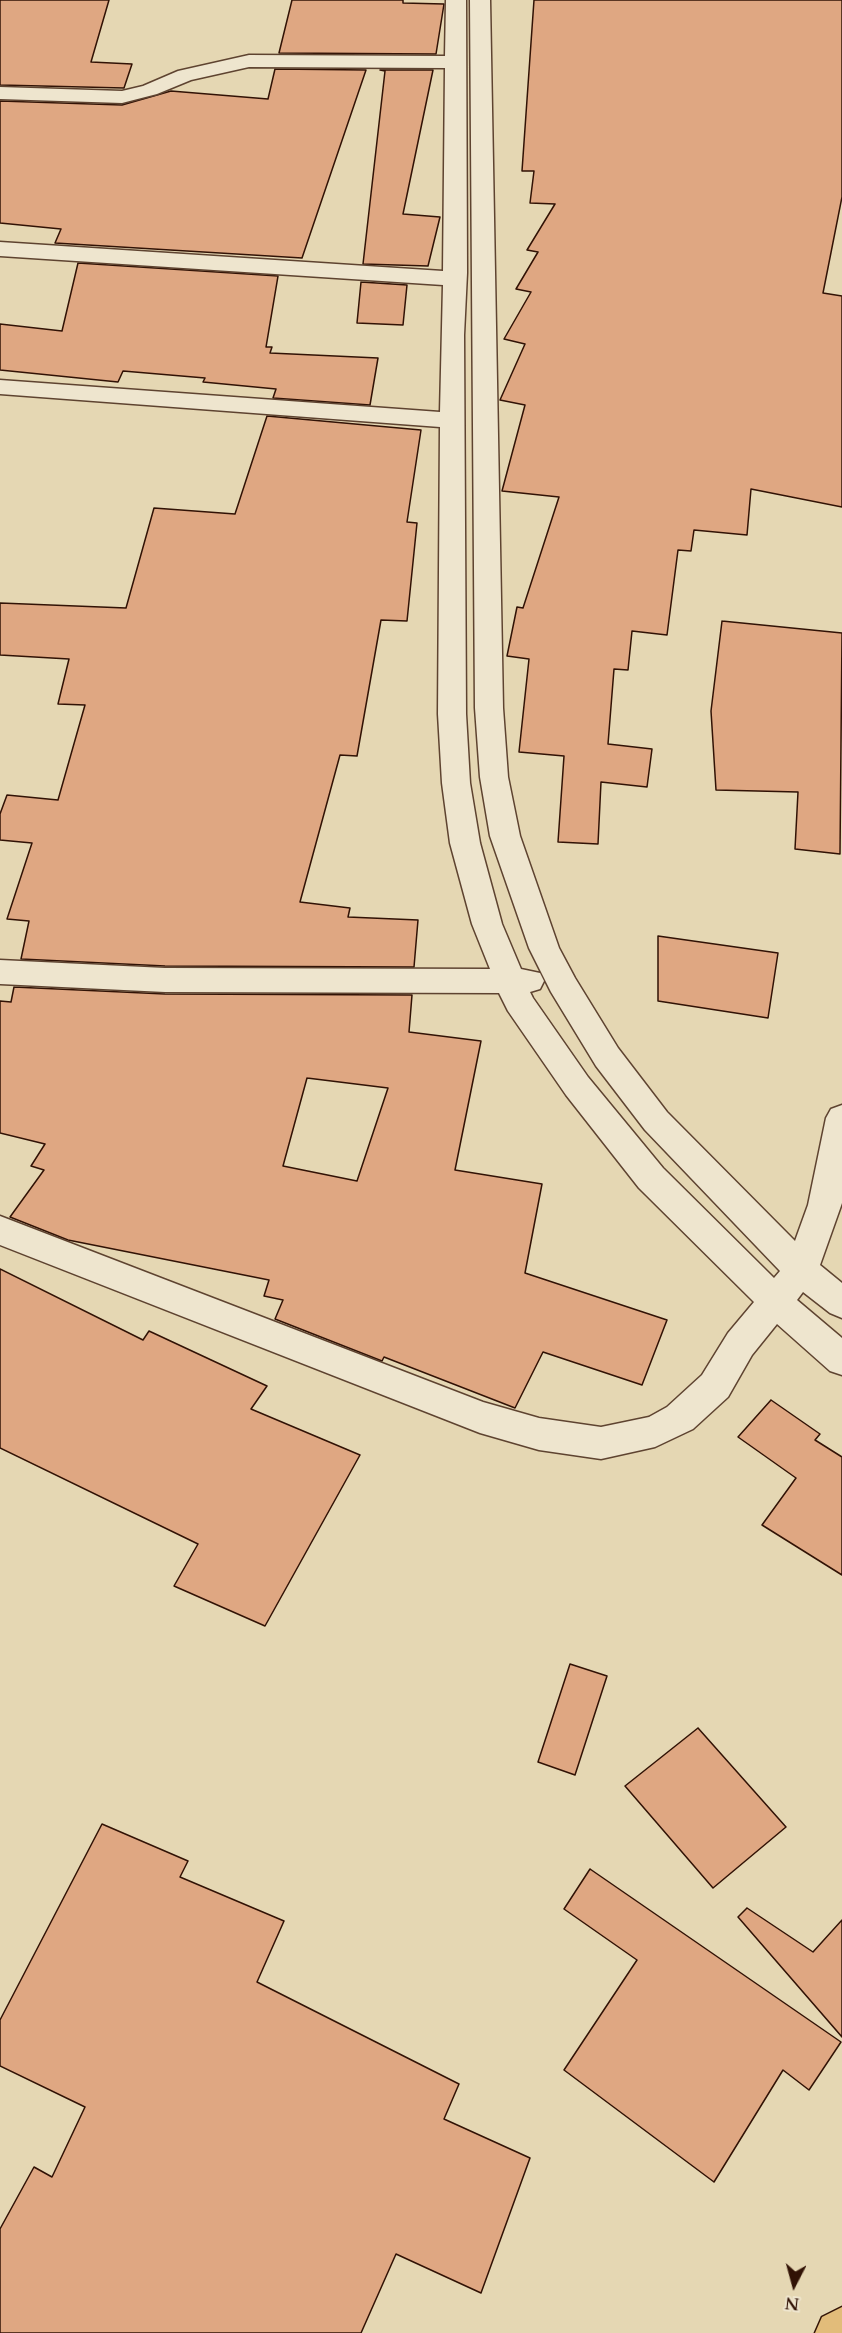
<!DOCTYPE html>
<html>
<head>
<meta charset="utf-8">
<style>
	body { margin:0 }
	#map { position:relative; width:842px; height:2333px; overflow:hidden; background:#e5d7b3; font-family:Cardo,serif }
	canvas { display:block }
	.north { position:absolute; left:764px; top:2255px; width:60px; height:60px; -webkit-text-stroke:4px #eee5ce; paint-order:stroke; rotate:186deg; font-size:16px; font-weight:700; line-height:24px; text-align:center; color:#311205 }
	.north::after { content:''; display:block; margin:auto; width:21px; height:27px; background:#311205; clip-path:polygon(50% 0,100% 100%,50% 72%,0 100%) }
</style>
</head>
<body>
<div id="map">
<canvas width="842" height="2333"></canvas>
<div class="north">N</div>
</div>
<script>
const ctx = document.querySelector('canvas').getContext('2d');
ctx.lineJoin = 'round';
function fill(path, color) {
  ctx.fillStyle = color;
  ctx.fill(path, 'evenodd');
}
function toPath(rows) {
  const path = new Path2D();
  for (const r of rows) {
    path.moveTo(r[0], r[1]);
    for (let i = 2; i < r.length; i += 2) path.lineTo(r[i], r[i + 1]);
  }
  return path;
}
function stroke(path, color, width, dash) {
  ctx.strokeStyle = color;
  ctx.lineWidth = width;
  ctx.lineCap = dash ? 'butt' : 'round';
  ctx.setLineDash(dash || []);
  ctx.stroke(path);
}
const building = toPath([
	[0,0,109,0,91,62,132,64,124,88,0,85,0,0],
	[292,0,403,0,403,3,444,4,436,54,279,53,292,0],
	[534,0,842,0,842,197,823,293,842,296,842,507,751,489,747,535,694,530,691,551,678,550,667,635,632,631,628,670,614,669,608,744,652,749,647,787,601,782,598,844,558,842,564,756,519,752,529,659,507,656,517,607,523,608,559,497,502,491,525,405,500,400,525,344,504,339,531,292,516,289,538,252,527,250,555,204,530,203,534,171,522,171,534,0],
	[275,69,366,70,302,258,55,243,61,229,0,223,0,101,122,105,171,91,268,99,275,69],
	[380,70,433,70,403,214,440,217,428,266,363,264,385,71,380,70],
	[78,263,278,276,266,347,272,347,270,353,378,358,370,405,273,398,276,389,203,382,205,378,123,371,118,382,0,370,0,324,62,331,78,263],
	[361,282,407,285,403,325,357,323,361,282],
	[267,416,421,430,407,522,417,523,407,621,381,620,357,756,340,755,300,902,350,908,348,917,418,920,414,967,165,966,21,959,29,921,7,919,32,843,0,840,0,814,7,795,58,800,85,705,58,704,69,659,0,655,0,603,126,608,154,508,235,514,267,416],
	[722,621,842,633,840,854,795,849,798,792,716,790,711,711,722,621],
	[658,936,778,953,768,1018,658,1001,658,936],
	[14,987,165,994,412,995,409,1032,481,1041,455,1170,542,1184,525,1273,667,1320,642,1385,543,1352,515,1408,384,1357,382,1361,275,1319,283,1300,264,1296,269,1280,68,1240,10,1217,44,1170,31,1166,45,1144,0,1133,0,1001,11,1002,14,987],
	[307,1078,388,1088,357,1181,283,1166,307,1078],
	[0,1269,143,1340,149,1331,267,1386,251,1409,360,1455,265,1626,174,1586,198,1544,0,1448,0,1269],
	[771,1400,820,1434,815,1440,842,1457,842,1575,762,1525,796,1478,738,1437,771,1400],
	[570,1664,607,1676,575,1775,538,1762,570,1664],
	[698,1728,786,1827,713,1888,625,1786,698,1728],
	[102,1824,188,1861,180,1877,284,1921,257,1982,459,2084,444,2119,530,2158,481,2293,396,2254,361,2333,0,2333,0,2229,34,2167,52,2177,85,2107,0,2066,0,2020,102,1824],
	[590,1869,841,2042,809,2090,783,2070,714,2182,564,2070,637,1960,564,1909,590,1869],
	[747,1908,813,1952,842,1920,842,2037,738,1917,747,1908]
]);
fill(building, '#dfa782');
stroke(building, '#311205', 1.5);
const minor = toPath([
	[446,0,466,0,467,273,464,335,466,714,470,783,480,843,502,924,521,969,540,973,544,981,540,989,530,992,533,998,588,1077,663,1168,774,1278,780,1271,645,1130,596,1066,551,992,529,948,490,836,480,777,475,708,470,0,490,0,503,708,508,777,520,836,559,948,575,978,618,1048,667,1112,795,1241,808,1205,826,1118,831,1109,842,1105,842,1203,820,1265,842,1283,842,1318,830,1313,803,1292,797,1300,842,1338,842,1375,830,1371,777,1324,752,1355,728,1397,693,1429,655,1447,601,1459,539,1450,480,1433,0,1245,0,1216,483,1402,539,1418,601,1427,649,1417,667,1407,702,1375,728,1333,754,1302,639,1188,566,1095,508,1011,499,993,165,992,0,984,0,960,165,968,490,969,472,924,450,843,442,783,438,714,440,427,0,394,0,380,440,412,443,285,0,256,0,242,443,271,445,68,249,67,191,80,157,94,122,103,0,99,0,87,122,91,143,86,178,71,249,55,445,56,446,0]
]);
const highway = toPath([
	[842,2307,842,2333,815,2333,822,2317,842,2307]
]);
stroke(minor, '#5e4330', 3);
stroke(highway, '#311205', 3);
fill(minor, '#eee5ce');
fill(highway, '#e2bc7a');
</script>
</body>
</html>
